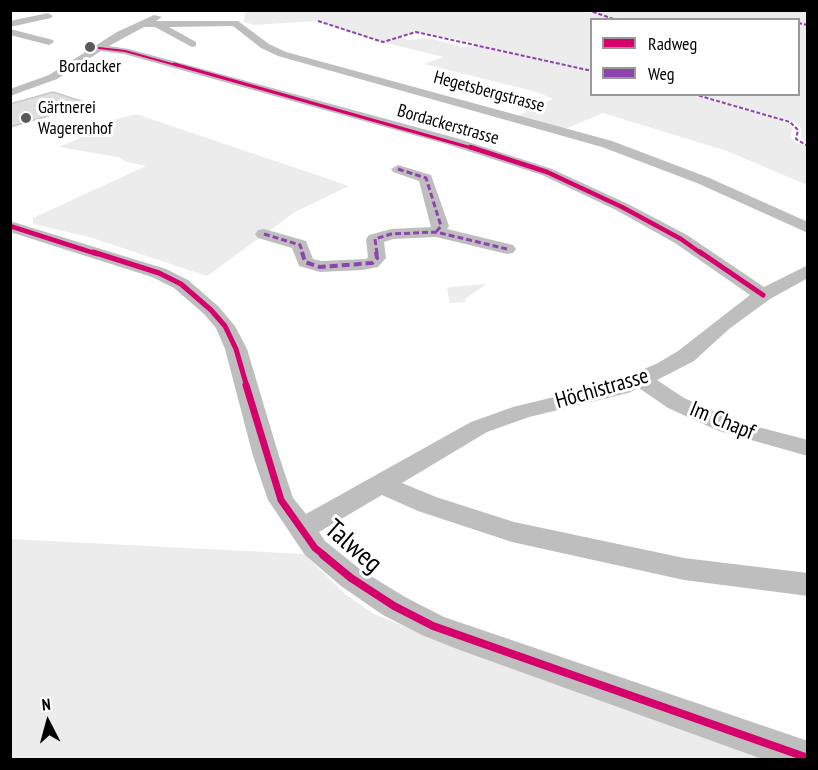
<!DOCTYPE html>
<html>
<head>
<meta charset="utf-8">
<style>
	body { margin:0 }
	#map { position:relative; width:818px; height:770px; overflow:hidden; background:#fff; font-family:"PT Sans Narrow",sans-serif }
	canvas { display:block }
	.frame { position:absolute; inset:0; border:12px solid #000; pointer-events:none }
	.legend { position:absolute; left:590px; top:18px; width:210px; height:78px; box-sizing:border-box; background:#fff; border:2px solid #999; margin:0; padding:8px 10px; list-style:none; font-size:18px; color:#000 }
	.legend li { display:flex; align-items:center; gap:12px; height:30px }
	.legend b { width:30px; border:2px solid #999 }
	.north { position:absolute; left:18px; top:692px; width:60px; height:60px; -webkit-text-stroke:4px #fff; paint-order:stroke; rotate:354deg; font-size:16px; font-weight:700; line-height:24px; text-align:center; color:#000 }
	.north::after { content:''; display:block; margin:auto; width:21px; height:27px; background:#000; clip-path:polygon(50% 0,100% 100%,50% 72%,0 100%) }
</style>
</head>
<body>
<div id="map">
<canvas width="818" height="770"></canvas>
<div class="frame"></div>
<ul class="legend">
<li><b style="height:8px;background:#d6006c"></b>Radweg</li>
<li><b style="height:8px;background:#8e44ad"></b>Weg</li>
</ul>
<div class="north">N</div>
</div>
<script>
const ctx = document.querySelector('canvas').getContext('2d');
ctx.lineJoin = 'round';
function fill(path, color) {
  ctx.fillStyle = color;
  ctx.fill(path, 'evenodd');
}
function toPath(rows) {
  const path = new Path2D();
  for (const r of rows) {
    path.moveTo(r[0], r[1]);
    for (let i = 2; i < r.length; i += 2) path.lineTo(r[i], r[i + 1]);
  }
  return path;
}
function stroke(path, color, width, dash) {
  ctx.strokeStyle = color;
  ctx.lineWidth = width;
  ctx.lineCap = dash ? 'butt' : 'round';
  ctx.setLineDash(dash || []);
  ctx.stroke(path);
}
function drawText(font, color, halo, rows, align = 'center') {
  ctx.font = font + ' "PT Sans Narrow",sans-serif';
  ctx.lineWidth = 6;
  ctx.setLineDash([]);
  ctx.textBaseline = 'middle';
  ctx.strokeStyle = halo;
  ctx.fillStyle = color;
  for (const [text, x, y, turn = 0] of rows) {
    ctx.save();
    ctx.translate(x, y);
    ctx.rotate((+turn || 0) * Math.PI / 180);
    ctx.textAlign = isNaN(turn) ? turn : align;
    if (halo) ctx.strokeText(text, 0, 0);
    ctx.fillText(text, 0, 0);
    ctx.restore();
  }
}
fill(toPath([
	[245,10,580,10,588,13,592,12,587,11,807,11,807,143,801,138,801,128,794,122,697,95,798,94,798,20,592,20,591,70,583,71,591,72,592,94,691,95,776,118,789,124,792,127,791,136,794,142,807,146,807,185,727,151,603,113,565,129,518,116,553,99,537,92,424,64,443,57,366,38,318,21,254,25,244,22],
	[416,32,455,39,479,45,463,47,429,38,408,40,401,37],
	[136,114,349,186,295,212,207,276,89,237,33,224,33,218,146,166,127,162,118,157,59,147,80,138,64,132,75,131],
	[487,284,465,299,465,302,450,303,447,289,450,287],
	[10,539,304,554,345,594,374,614,468,652,770,759,11,759]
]), '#ececec');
const building = toPath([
	[53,92,90,104,10,127,10,104,53,92]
]);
fill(building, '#dfdfdf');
stroke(building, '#c7c7c7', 1.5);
fill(toPath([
	[48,13,53,16,51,18,10,27,10,21,48,13],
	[154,15,162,17,156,21,238,21,269,44,286,52,612,141,707,177,808,222,808,233,697,183,602,147,278,56,261,48,233,26,169,27,196,42,196,46,192,47,155,27,144,27,109,46,129,49,456,138,552,169,628,204,687,235,764,287,808,265,808,278,770,299,729,329,694,361,657,380,684,398,735,421,808,440,808,456,719,431,668,408,639,388,628,393,529,417,487,432,402,483,436,497,514,522,684,558,808,573,808,596,684,580,512,542,418,511,382,495,319,532,325,541,361,570,405,597,444,617,808,741,808,760,765,760,457,649,422,635,383,615,341,586,305,555,268,500,253,456,225,349,216,328,204,314,174,288,152,277,10,232,10,221,166,269,188,280,218,306,235,326,247,349,279,456,293,498,306,514,471,422,513,407,612,383,658,363,678,351,750,295,675,243,616,210,542,175,446,144,124,54,101,51,57,79,10,96,10,89,49,75,117,32,154,15],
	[10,29,53,40,54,42,49,45,10,35,10,29],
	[398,165,431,175,449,226,447,229,513,245,516,249,513,253,507,254,436,237,393,239,384,242,386,258,378,267,363,270,320,272,299,266,292,248,258,238,255,234,258,230,264,229,306,241,313,259,321,261,366,259,368,257,366,239,369,235,391,229,431,227,419,181,393,172,391,169,398,165]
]), '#bebebe');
stroke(toPath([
	[587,10,617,20],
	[318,21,383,42,416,32,592,71],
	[798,23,808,25],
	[693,94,790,122,798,130,796,139,808,146]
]), '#8e44ad', 2, [4, 2]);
stroke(toPath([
	[398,169,426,178,441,226,436,232],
	[264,234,300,245,303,254],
	[377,254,375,239,391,234,436,232,507,249]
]), '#8e44ad', 3, [6, 3]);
stroke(toPath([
	[302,252,305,262,320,267,372,263,377,258,376,252]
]), '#8e44ad', 4, [8, 4]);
stroke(toPath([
	[99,48,125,51,179,66]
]), '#d6006c', 2);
stroke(toPath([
	[174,64,475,149]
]), '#d6006c', 3);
stroke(toPath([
	[470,147,547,172,622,207,681,239,702,254],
	[10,226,97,254]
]), '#d6006c', 4.5);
stroke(toPath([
	[93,252,159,273,181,284,211,310,225,326,236,349,247,387],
	[700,252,763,295]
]), '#d6006c', 5);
stroke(toPath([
	[246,385,281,500,315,548,325,556]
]), '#d6006c', 7);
stroke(toPath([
	[323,555,351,578,394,606,433,626,808,758]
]), '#d6006c', 8);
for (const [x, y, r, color] of [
	[90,47,6,"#595959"],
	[26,118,6,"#595959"]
]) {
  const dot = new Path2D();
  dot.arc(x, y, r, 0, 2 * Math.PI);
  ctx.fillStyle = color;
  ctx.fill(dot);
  stroke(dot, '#fff', 2);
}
drawText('18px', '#000', '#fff', [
	["Bordacker",90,67],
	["Gärtnerei",38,108,"left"],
	["Wagerenhof",38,129,"left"]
]);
drawText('18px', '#000', '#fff', [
	["Hegetsbergstrasse",489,92,15],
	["Bordackerstrasse",448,125,16]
]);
drawText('22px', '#000', '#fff', [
	["Höchistrasse",602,389,-16],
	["Im Chapf",722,421,22]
]);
drawText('27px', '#000', '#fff', [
	["Talweg",353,547,41]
]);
</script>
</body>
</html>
